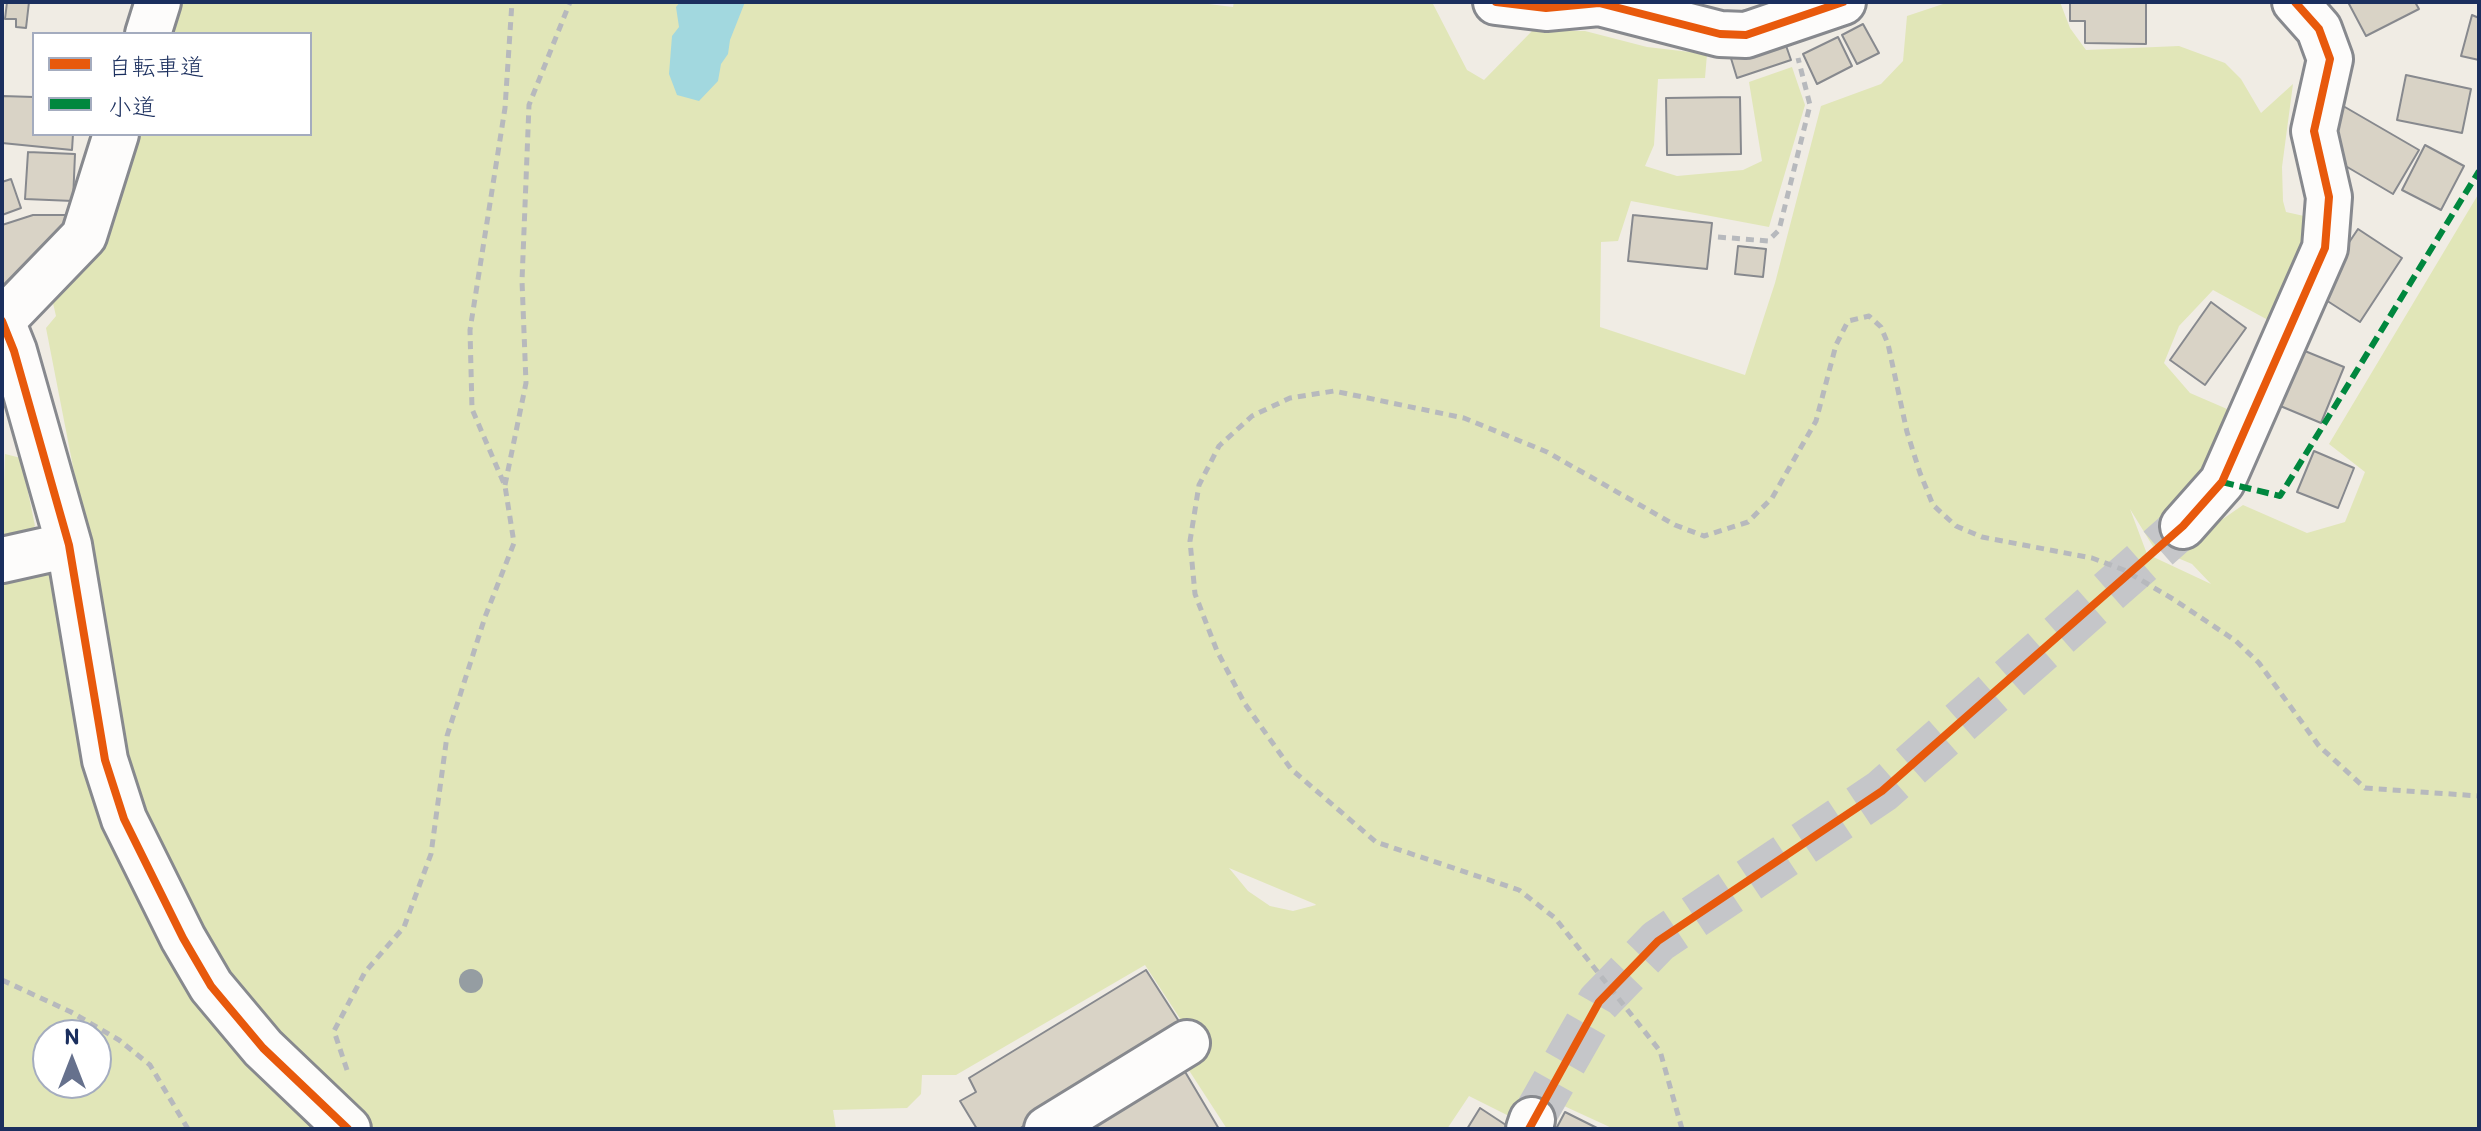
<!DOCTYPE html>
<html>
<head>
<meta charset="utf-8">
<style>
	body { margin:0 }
	#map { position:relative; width:2481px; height:1131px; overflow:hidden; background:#f0ece4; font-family:Itim,"Klee One",sans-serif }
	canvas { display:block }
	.frame { position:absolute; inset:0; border:4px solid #1b2f5e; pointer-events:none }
	.legend { position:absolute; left:32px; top:32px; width:280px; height:104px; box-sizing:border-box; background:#fff; border:2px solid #a4acbf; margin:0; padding:10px 14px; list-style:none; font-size:24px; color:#1b2f5e }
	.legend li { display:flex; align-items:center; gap:16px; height:40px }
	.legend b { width:40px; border:2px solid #a4acbf }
	.north { position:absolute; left:32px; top:1019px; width:80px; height:80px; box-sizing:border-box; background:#fff; border:2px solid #a4acbf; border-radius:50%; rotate:0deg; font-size:22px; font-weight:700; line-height:32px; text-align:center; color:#1b2f5e }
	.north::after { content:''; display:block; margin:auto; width:28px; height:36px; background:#66718d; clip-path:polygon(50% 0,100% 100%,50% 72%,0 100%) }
</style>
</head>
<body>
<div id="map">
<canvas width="2481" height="1131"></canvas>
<div class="frame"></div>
<ul class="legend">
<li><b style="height:10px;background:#e8590c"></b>自転車道</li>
<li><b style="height:10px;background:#00873e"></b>小道</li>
</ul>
<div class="north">N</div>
</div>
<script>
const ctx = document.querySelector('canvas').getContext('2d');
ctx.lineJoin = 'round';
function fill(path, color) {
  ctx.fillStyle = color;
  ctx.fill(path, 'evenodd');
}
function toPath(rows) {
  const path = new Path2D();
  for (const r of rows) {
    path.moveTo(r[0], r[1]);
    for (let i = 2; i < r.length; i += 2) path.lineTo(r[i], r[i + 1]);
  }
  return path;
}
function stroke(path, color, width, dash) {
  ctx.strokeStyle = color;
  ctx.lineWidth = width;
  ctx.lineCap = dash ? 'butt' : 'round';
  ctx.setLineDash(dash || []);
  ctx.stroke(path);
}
fill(toPath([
	[149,2,1192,2,1233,7,1234,2,1432,2,1467,70,1484,80,1532,31,1585,31,1647,47,1707,54,1705,78,1658,79,1654,145,1645,166,1677,176,1743,170,1762,161,1749,82,1792,67,1805,105,1769,227,1631,201,1618,241,1601,242,1600,327,1745,375,1775,283,1821,106,1881,84,1903,61,1907,16,1949,2,2060,2,2070,28,2086,50,2179,46,2225,63,2241,79,2261,113,2293,84,2282,167,2283,201,2286,212,2313,218,2303,251,2268,320,2213,290,2179,326,2164,363,2190,393,2234,412,2191,541,2243,505,2307,533,2345,522,2365,472,2329,444,2479,193,2479,1129,1614,1129,1564,1106,1567,1099,1547,1090,1525,1124,1469,1096,1447,1129,1227,1129,1181,1058,1198,1046,1145,965,956,1075,922,1075,921,1094,907,1108,833,1110,836,1129,2,1129,2,548,84,523,46,328,56,316,49,286,113,134,310,134,310,34,140,34],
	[2130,509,2154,548,2192,564,2211,584,2147,554],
	[1229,868,1315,904,1316,905,1293,911,1270,906,1248,891],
	[48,1035,96,1035,96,1083,48,1083],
	[5,454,21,458,35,526,26,536,2,539]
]), '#e1e6b8');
fill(toPath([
	[680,2,745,2,730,40,728,54,721,64,718,81,699,101,677,95,669,74,672,36,679,27,676,7]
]), '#a2d8df');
const building = toPath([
	[7,2,29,2,26,28,16,27,16,19,5,19,7,2],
	[2070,2,2146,2,2146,44,2085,43,2085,21,2070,21,2070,2],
	[2348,2,2415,2,2419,9,2366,36,2348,2],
	[2472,15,2479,18,2479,60,2461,56,2472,15],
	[1863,24,1879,53,1857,64,1842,35,1863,24],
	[1783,37,1791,60,1737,78,1730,55,1783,37],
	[1838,37,1852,66,1817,84,1803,54,1838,37],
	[2406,75,2471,89,2462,133,2397,120,2406,75],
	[2,96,34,97,34,134,73,134,72,150,2,143,2,96],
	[1740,97,1741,154,1667,155,1666,98,1740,97],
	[2338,103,2419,150,2393,194,2332,158,2338,103],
	[2425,145,2464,166,2441,210,2402,190,2425,145],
	[28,152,75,154,73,201,25,199,28,152],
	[11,179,21,208,2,215,2,182,11,179],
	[33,215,78,215,23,284,2,285,2,225,33,215],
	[1633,215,1712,223,1707,269,1628,261,1633,215],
	[2358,229,2402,258,2360,322,2315,293,2358,229],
	[1738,246,1766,249,1763,277,1735,274,1738,246],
	[2211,302,2246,328,2205,385,2170,360,2211,302],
	[2300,349,2344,367,2321,423,2278,405,2300,349],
	[2314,451,2354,468,2338,508,2297,492,2314,451],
	[1146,970,1180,1023,1019,1129,977,1129,960,1101,976,1092,969,1078,1146,970],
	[1181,1065,1219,1129,1069,1129,1181,1065],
	[1480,1108,1512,1129,1467,1129,1480,1108],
	[1565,1112,1599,1129,1556,1129,1565,1112]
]);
fill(building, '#d9d3c6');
stroke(building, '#87898e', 2);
stroke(toPath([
	[1532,1120,1599,1002,1658,941,1882,791,2183,526]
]), '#c5c6c9', 44, [44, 22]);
const minor = toPath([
	[1496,2,1546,8,1599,3,1720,34,1746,35,1843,2],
	[148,34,158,2],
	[2,321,14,351,69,545,105,760,124,819,183,938,211,986,263,1048,348,1129],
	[2,321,84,236,116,134],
	[2183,526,2222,482,2325,248,2329,197,2314,131,2330,59,2319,29,2295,2],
	[2,560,69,545],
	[1047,1129,1187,1043],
	[1529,1129,1532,1120]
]);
stroke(minor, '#87898e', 50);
stroke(toPath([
	[1718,237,1768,241,1779,230,1810,105,1798,58],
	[505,485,526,383,522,281,529,105,570,2],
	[2,980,71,1012,119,1040,150,1065,188,1129],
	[347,1070,334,1031,365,972,404,927,431,854,447,736,485,617,514,543,505,486,472,409,470,330,505,108,512,2],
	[1682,1129,1660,1051,1555,918,1519,890,1376,842,1291,769,1245,704,1217,651,1195,594,1190,541,1199,485,1219,446,1252,416,1290,398,1334,391,1464,418,1547,452,1675,525,1704,536,1748,522,1772,498,1816,421,1836,345,1848,321,1869,316,1881,327,1888,344,1907,432,1920,473,1933,505,1956,526,1982,537,2092,558,2124,570,2173,599,2236,641,2259,663,2319,746,2365,788,2479,796]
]), '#b7b9bd', 5, [8, 6]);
stroke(minor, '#fdfcfb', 44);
stroke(toPath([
	[2222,482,2280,496,2479,171]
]), '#00873e', 6, [12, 6]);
stroke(toPath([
	[1496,2,1546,8,1599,3,1720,34,1746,35,1843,2],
	[2,321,14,351,69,545,105,760,124,819,183,938,211,986,263,1048,348,1129],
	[1529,1129,1599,1002,1658,941,1882,791,2183,526,2222,482,2325,248,2329,197,2314,131,2330,59,2319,29,2295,2]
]), '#e8590c', 8);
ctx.fillStyle = '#959da2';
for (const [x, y] of [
	[471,981]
]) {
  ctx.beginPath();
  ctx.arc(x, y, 12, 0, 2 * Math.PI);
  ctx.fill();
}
</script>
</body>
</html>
